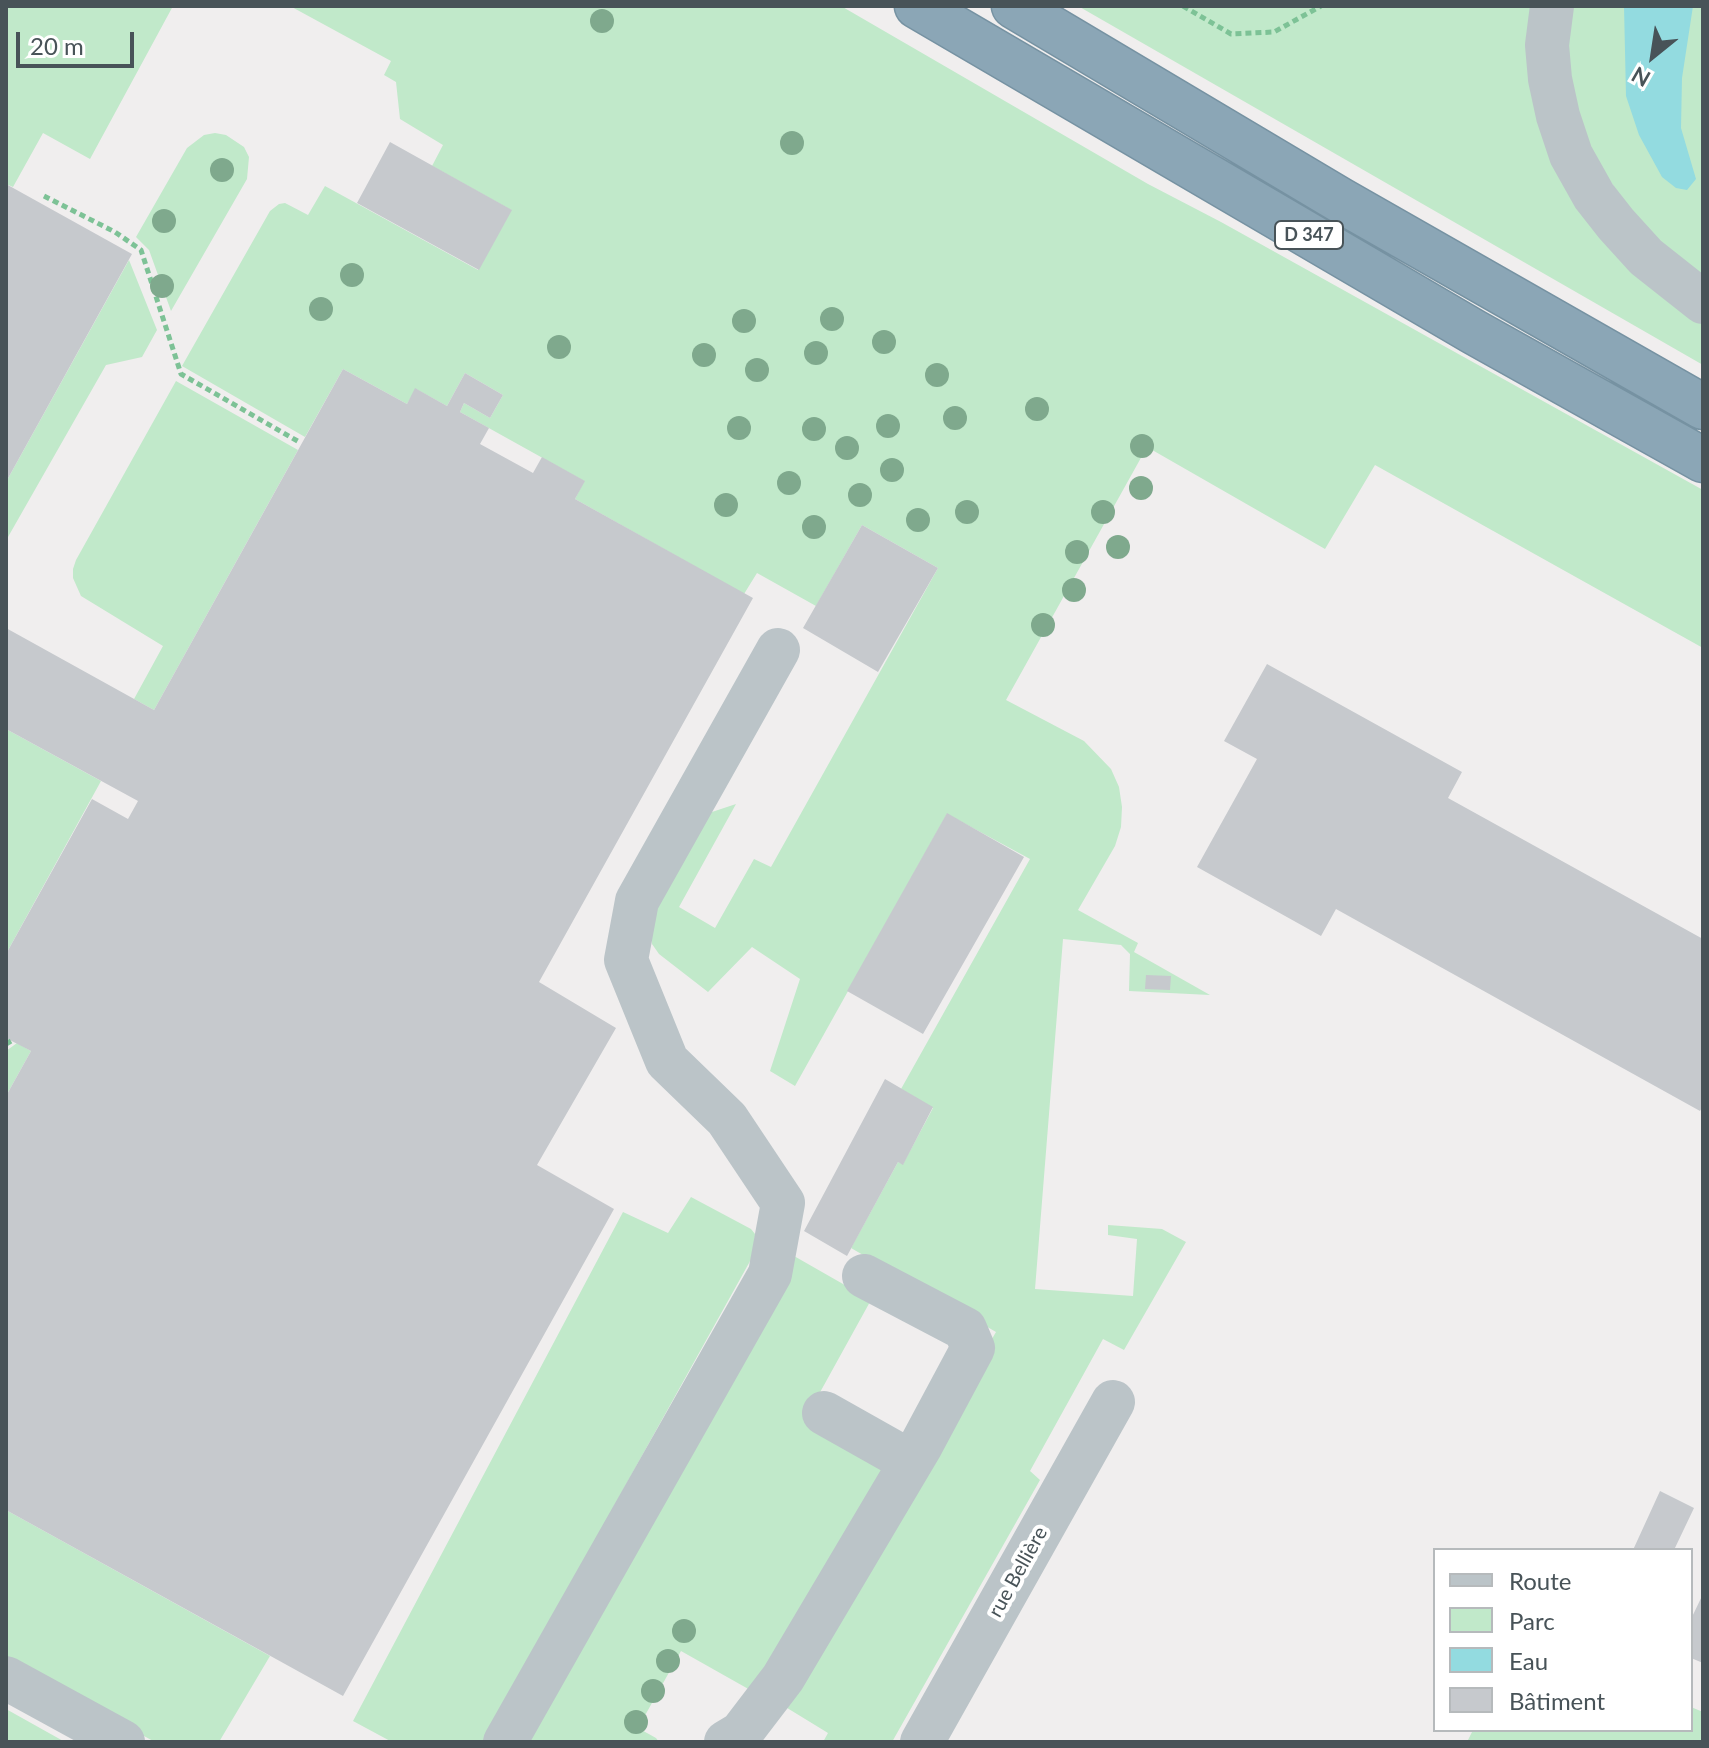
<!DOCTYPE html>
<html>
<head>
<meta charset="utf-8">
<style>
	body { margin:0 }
	#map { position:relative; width:1709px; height:1748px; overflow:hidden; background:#f0eeee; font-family:Lato,sans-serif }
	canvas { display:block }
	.frame { position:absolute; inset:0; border:8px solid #485358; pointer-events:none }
	.legend { position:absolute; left:1433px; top:1548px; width:260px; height:184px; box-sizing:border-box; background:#fff; border:2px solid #b6babc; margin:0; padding:10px 14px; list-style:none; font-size:24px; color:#485358 }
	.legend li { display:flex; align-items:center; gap:16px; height:40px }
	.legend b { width:40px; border:2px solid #b6babc }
	.north { position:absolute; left:1613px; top:16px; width:80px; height:80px; -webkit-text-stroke:6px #fff; paint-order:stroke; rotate:210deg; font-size:22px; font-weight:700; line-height:32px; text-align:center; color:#485358 }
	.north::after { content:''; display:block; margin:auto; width:28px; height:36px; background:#485358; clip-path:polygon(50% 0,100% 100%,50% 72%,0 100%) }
	.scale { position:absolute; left:16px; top:32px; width:118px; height:36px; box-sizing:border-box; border:4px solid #485358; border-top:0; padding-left:10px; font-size:24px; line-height:28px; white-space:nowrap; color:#485358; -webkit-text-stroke:6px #fff; paint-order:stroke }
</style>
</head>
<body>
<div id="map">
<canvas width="1709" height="1748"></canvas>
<div class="frame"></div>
<ul class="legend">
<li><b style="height:10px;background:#bbc4c8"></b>Route</li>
<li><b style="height:22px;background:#c1e9ca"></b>Parc</li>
<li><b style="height:22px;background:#93dbe0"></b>Eau</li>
<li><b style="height:22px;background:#c6c9cd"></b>Bâtiment</li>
</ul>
<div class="north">N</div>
<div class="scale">20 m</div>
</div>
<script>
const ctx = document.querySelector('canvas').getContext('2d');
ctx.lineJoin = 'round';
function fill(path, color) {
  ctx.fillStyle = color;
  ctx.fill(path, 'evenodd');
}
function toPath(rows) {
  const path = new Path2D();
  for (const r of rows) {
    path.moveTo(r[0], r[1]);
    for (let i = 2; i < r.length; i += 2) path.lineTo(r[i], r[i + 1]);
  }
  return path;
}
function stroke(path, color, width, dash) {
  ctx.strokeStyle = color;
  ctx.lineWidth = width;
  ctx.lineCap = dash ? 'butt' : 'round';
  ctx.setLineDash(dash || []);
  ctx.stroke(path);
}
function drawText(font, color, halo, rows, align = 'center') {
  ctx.font = font + ' Lato,sans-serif';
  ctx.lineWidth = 8;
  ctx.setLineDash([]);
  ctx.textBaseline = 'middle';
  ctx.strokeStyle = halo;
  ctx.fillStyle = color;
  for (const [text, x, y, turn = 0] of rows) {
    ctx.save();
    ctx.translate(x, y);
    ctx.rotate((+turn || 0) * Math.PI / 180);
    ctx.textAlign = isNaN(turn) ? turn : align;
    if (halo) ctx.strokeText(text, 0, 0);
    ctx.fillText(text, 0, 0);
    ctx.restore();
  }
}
fill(toPath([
	[6,6,173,6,90,159,43,133,13,187,6,184],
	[290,6,841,6,1148,184,1221,222,1703,490,1703,648,1375,465,1325,549,1147,447,1006,700,1084,741,1111,769,1119,787,1122,807,1121,827,1115,846,1078,910,1138,943,1134,952,1210,995,1129,991,1130,954,1121,945,1063,939,1035,1289,1133,1296,1137,1239,1108,1235,1108,1225,1162,1229,1186,1242,1124,1350,1103,1339,1030,1471,1040,1480,892,1742,823,1742,828,1733,779,1703,996,1332,851,1248,898,1162,903,1164,933,1108,901,1089,1030,859,947,814,795,1086,770,1071,800,979,752,947,708,992,659,954,652,944,649,920,709,813,736,804,679,907,715,928,754,859,771,867,938,568,862,525,816,606,757,573,744,594,575,499,584,481,460,412,464,403,490,418,503,395,465,373,447,406,416,389,407,404,343,369,305,437,182,366,270,211,279,204,285,203,308,215,325,186,478,270,511,210,432,166,443,145,400,119,396,82,384,75,391,61],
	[1078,6,1538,6,1539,100,1703,315,1703,365],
	[1566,6,1703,6,1703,281,1646,235,1589,149,1569,84],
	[215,133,226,135,244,147,249,157,247,179,171,311,149,250,136,237,187,148,204,135],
	[129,260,157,330,142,357,106,365,8,537,6,536,6,482],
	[176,381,298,450,154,710,134,699,163,646,81,596,73,578,73,569,76,560],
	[6,729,101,781,6,954],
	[17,1043,31,1051,6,1096,6,1051],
	[691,1197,751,1229,755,1234,754,1254,483,1742,392,1742,353,1721,623,1212,668,1233],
	[794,1256,871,1300,813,1405,897,1469,759,1695,681,1651,638,1728,656,1738,659,1742,523,1742],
	[6,1510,270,1656,219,1742,155,1742,102,1713,6,1666],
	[1691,1707,1703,1712,1703,1742,1467,1742,1473,1730,1691,1730],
	[6,1709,65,1742,6,1742]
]), '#c1e9ca');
fill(toPath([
	[1624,6,1693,6,1682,78,1681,128,1696,179,1687,190,1676,188,1662,177,1639,135,1626,96]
]), '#93dbe0');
fill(toPath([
	[390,142,512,210,479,270,357,203],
	[6,184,132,254,6,482],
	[343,369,407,404,415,388,447,406,465,373,503,395,490,418,464,403,460,412,489,428,480,444,533,473,542,457,585,481,575,499,753,598,539,982,616,1028,537,1165,614,1209,343,1696,6,1510,6,1096,31,1051,6,1038,6,954,92,799,128,819,138,801,6,729,6,628,154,710],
	[862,525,938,568,878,672,803,628],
	[1267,664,1462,772,1448,798,1703,939,1703,1106,1700,1111,1336,909,1321,936,1197,867,1257,759,1224,741],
	[947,813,1024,857,923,1034,847,991],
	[1146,975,1171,976,1170,990,1145,989],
	[885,1079,933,1107,903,1165,898,1162,847,1256,804,1231],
	[1660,1491,1694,1508,1674,1550,1633,1550],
	[1703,1594,1703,1663,1691,1658,1691,1619]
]), '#c6c9cd');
const highway = toPath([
	[917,6,1474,332,1703,460],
	[1014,6,1340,200,1703,407]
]);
stroke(highway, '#7692a2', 47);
stroke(toPath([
	[1183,6,1231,34,1274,32,1321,6],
	[44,196,115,232,141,250,181,374,301,443],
	[6,1044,11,1041]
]), '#7dc296', 5, [6, 4]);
stroke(toPath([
	[1552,6,1547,45,1550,79,1558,116,1571,155,1594,196,1616,224,1646,257,1703,302],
	[824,1413,911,1462],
	[6,1678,123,1742],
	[505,1742,770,1274,783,1203,727,1119,667,1061,626,960,637,901,778,650],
	[726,1742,741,1733,783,1678,920,1447,973,1348,965,1329,864,1276],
	[922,1742,1113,1402]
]), '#bbc4c8', 44);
stroke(highway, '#8ba6b6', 44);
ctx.fillStyle = '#7fa98d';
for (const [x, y] of [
	[602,21],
	[792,143],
	[222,170],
	[164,221],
	[352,275],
	[162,286],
	[321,309],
	[832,319],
	[744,321],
	[884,342],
	[559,347],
	[816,353],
	[704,355],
	[757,370],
	[937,375],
	[1037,409],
	[955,418],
	[888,426],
	[739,428],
	[814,429],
	[1142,446],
	[847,448],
	[892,470],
	[789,483],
	[1141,488],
	[860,495],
	[726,505],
	[967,512],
	[1103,512],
	[918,520],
	[814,527],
	[1118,547],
	[1077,552],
	[1074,590],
	[1043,625],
	[684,1631],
	[668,1661],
	[653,1691],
	[636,1722]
]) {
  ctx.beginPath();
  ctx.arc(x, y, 12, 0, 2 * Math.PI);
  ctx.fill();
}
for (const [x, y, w] of [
	[1309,235,68]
]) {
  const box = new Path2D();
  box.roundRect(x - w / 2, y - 14, w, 28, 6);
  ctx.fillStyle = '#fff';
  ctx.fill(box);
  stroke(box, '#485358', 2);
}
drawText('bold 18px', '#485358', null, [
	["D 347",1309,235]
]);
drawText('20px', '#485358', '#fff', [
	["rue Bellière",1018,1572,-61]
]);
</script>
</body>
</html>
